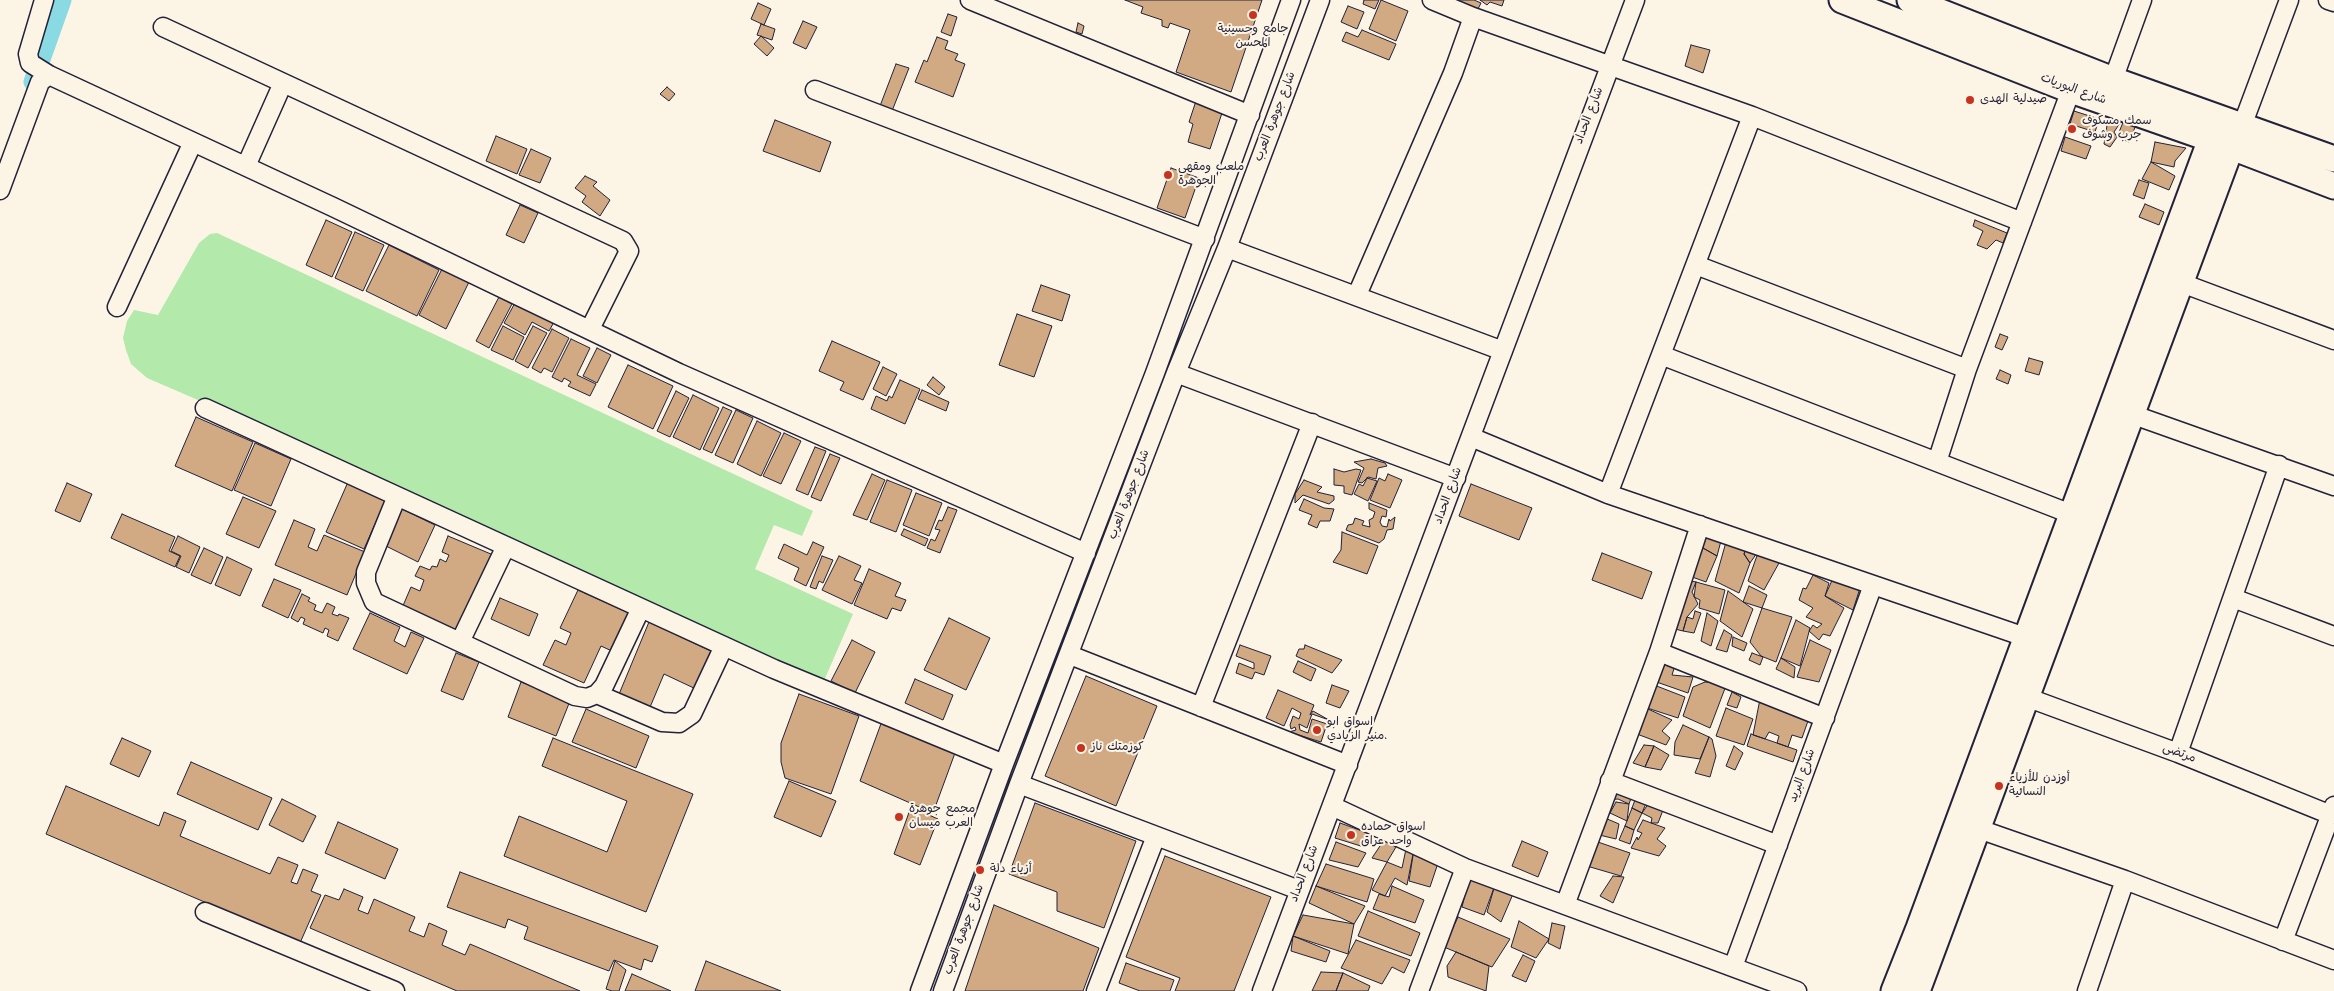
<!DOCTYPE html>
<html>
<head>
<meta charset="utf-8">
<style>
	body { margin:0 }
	canvas { display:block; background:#fcf5e5 }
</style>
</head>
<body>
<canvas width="2334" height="991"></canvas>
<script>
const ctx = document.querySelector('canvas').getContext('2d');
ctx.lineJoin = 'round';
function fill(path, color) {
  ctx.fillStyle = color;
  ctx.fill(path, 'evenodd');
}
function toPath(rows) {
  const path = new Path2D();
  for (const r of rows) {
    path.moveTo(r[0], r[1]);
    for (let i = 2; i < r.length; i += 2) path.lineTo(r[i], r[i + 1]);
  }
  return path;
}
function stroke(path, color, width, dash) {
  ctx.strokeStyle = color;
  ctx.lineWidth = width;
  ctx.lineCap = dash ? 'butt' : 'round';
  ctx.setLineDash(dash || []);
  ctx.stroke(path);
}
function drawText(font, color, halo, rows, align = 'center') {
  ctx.font = font + ' Kalam,"Playpen Sans Arabic",sans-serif';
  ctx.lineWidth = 4;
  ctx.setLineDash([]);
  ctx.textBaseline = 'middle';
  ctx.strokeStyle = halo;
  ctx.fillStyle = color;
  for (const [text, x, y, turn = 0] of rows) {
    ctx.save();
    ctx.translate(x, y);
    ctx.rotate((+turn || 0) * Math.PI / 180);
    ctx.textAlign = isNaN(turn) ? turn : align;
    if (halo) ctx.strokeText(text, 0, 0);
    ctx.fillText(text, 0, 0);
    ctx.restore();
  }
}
fill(toPath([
	[217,233,813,511,802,536,774,525,755,569,853,614,823,683,337,460,147,378,131,364,126,350,123,338,127,321,134,310,158,315,199,243,210,234]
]), '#b3e9ab');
stroke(toPath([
	[33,82,62,0]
]), '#89dae2', 19);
const building = toPath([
	[1125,0,1262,0,1231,92,1176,72,1190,30,1170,23,1168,28,1162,26,1162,20,1141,13,1143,7,1125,0],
	[1364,0,1379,0,1375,9,1363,4,1364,0],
	[1381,0,1408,11,1396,41,1369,29,1381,0],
	[1457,0,1474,0,1481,3,1478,9,1457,0],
	[1480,0,1504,0,1502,6,1490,2,1487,5,1480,0],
	[758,3,771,9,764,25,751,19,758,3],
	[1348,6,1364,12,1357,29,1341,22,1348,6],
	[948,14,957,17,951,36,941,32,948,14],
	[803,21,817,27,806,49,793,43,803,21],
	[1078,23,1084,26,1082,34,1076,32,1078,23],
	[761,24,775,29,772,40,757,35,761,24],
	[1362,30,1396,44,1389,60,1342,41,1346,32,1358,37,1362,30],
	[761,36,774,48,767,56,754,44,761,36],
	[937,37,948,41,945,49,958,54,955,60,965,64,953,97,915,82,924,60,927,62,937,37],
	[1691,45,1710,50,1703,73,1685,66,1691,45],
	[896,64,909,68,892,111,880,106,896,64],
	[667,87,675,94,669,101,660,94,667,87],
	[1196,101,1223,110,1210,149,1188,142,1193,124,1189,122,1196,101],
	[2074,111,2099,119,2095,132,2070,124,2074,111],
	[2108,119,2120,123,2114,132,2117,137,2110,147,2104,144,2108,119],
	[775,120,831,142,820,172,763,151,775,120],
	[2124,120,2136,125,2129,142,2117,137,2124,120],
	[496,136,527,149,517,174,486,161,496,136],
	[2065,137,2091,146,2086,159,2061,151,2065,137],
	[2155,142,2186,148,2175,161,2174,167,2151,162,2155,142],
	[531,149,551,158,540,183,519,175,531,149],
	[2151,162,2175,176,2169,190,2142,179,2151,162],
	[1171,168,1199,178,1185,218,1157,208,1171,168],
	[585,176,597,182,593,186,610,200,600,216,582,202,586,196,575,188,585,176],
	[2139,180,2149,183,2144,199,2133,195,2139,180],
	[2145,204,2164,212,2159,225,2139,217,2145,204],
	[520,205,538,213,524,243,506,235,520,205],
	[326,220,352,232,332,277,306,265,326,220],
	[1975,220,2007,233,2003,243,1996,240,1987,249,1977,245,1983,231,1973,226,1975,220],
	[355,232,384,245,363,291,335,278,355,232],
	[389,245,439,270,417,316,366,291,389,245],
	[442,269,469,282,446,329,419,315,442,269],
	[1041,285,1070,295,1062,321,1032,311,1041,285],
	[499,297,512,304,489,348,476,341,499,297],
	[516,301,554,322,549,331,532,322,525,335,504,323,516,301],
	[1017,314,1052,326,1034,377,999,365,1017,314],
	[503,326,524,337,513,360,491,350,503,326],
	[533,326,547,333,528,368,515,361,533,326],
	[552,329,569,338,552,372,544,368,541,373,532,368,552,329],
	[2000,334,2008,337,2002,350,1995,347,2000,334],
	[571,339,590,348,577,375,596,384,590,396,568,386,571,382,564,378,562,382,552,377,571,339],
	[832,341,880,362,863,400,840,390,844,382,819,371,832,341],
	[597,348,611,355,597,383,583,376,597,348],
	[2029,358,2043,362,2039,375,2025,371,2029,358],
	[628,365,673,386,653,429,608,407,628,365],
	[883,367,897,374,886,396,873,389,883,367],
	[2000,370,2011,375,2008,384,1996,379,2000,370],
	[933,377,945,387,939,395,927,385,933,377],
	[900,380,920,389,905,424,871,409,876,396,887,401,889,396,892,398,900,380],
	[922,390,949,402,946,411,918,399,922,390],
	[676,391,689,398,670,437,657,431,676,391],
	[693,395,719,408,700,450,673,437,693,395],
	[723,407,732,411,712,453,703,449,723,407],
	[736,410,753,418,733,463,715,455,736,410],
	[196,417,253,442,232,491,175,466,196,417],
	[757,421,781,433,761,476,737,464,757,421],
	[784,433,801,441,781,484,763,476,784,433],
	[255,443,291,459,271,506,234,490,255,443],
	[815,447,826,451,808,495,796,490,815,447],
	[830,454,840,458,821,501,811,497,830,454],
	[1371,459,1385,463,1387,466,1378,468,1376,479,1368,477,1362,483,1358,482,1364,468,1354,462,1371,459],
	[1334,469,1344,472,1356,469,1361,470,1352,495,1344,493,1344,486,1334,485,1334,469],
	[872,474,885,480,867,520,853,515,872,474],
	[1388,474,1402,480,1390,508,1370,500,1379,478,1385,481,1388,474],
	[1367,478,1377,481,1368,501,1354,494,1359,484,1363,486,1367,478],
	[887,480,912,490,896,532,870,522,887,480],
	[1304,480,1322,487,1317,492,1334,496,1334,500,1329,504,1303,495,1295,503,1295,494,1304,480],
	[348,482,386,499,364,549,326,532,348,482],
	[67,483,92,494,80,522,55,511,67,483],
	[1471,484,1532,508,1519,540,1459,516,1471,484],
	[916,493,942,503,929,536,903,525,916,493],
	[243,497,276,511,259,548,226,534,243,497],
	[1304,499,1324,508,1334,509,1330,521,1320,521,1317,528,1308,524,1312,515,1299,510,1304,499],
	[1369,503,1387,510,1386,517,1382,516,1380,522,1382,526,1387,527,1389,519,1390,521,1395,517,1393,529,1387,530,1384,539,1379,543,1346,530,1348,525,1353,524,1355,518,1364,521,1362,525,1370,527,1369,520,1373,518,1375,512,1369,509,1369,503],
	[948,507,957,510,940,553,927,548,931,539,935,541,940,530,935,529,939,520,942,521,948,507],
	[402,509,435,525,418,562,384,545,402,509],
	[122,514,175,537,169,551,180,556,175,567,111,538,122,514],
	[294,520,315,529,308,547,317,551,324,535,365,552,347,595,275,565,294,520],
	[904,529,928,539,925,546,901,535,904,529],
	[1342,532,1378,546,1367,574,1333,562,1341,550,1342,532],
	[1698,533,1722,537,1717,556,1703,548,1693,548,1698,533],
	[1728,535,1748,542,1744,554,1750,563,1739,593,1715,581,1728,535],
	[178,536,200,547,189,573,176,567,181,556,171,551,178,536],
	[448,536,498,557,460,638,402,608,411,587,420,591,424,580,415,576,420,566,430,570,432,566,437,567,440,559,446,562,449,555,442,552,448,536],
	[813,542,824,547,806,586,794,580,799,568,778,558,784,544,807,555,813,542],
	[1748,542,1759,550,1750,563,1744,554,1748,542],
	[204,548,223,557,211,584,191,575,204,548],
	[1703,548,1717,556,1706,582,1684,574,1703,548],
	[1759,550,1779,563,1764,590,1748,581,1759,550],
	[1602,553,1652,572,1642,599,1592,580,1602,553],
	[822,556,833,560,823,583,819,581,816,589,810,587,822,556],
	[839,556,861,566,854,580,862,583,852,604,822,590,839,556],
	[227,557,252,569,240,596,215,585,227,557],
	[869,569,901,583,895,596,906,600,901,611,892,608,887,619,854,605,869,569],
	[1813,575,1829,583,1825,596,1844,608,1830,636,1823,634,1819,640,1809,631,1813,625,1817,628,1822,624,1806,617,1813,608,1799,600,1803,588,1806,589,1813,575],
	[1834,576,1861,585,1853,610,1825,596,1834,576],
	[274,579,301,590,288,618,262,606,274,579],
	[1685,580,1696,582,1692,592,1698,604,1687,617,1683,631,1667,627,1687,597,1685,580],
	[1696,582,1725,590,1719,614,1699,608,1700,600,1694,597,1696,582],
	[1749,586,1767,595,1762,608,1743,602,1749,586],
	[578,590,631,614,614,652,601,646,584,683,543,665,555,640,566,645,571,633,560,628,578,590],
	[1728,591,1753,609,1742,637,1720,621,1728,591],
	[302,594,310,598,308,601,316,605,314,610,322,613,327,603,335,607,332,614,338,616,339,614,349,618,338,641,327,636,329,630,325,628,323,633,303,624,305,619,301,617,298,622,291,618,302,594],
	[500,598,538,614,529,636,491,619,500,598],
	[1762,608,1792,617,1776,662,1761,656,1750,642,1762,608],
	[1695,611,1701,613,1694,633,1683,631,1687,617,1693,619,1695,611],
	[370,613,400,627,394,641,405,647,411,632,424,638,407,674,353,649,370,613],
	[1707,613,1718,621,1711,646,1701,641,1707,613],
	[949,618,990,638,966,690,924,670,949,618],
	[1796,620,1810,628,1800,666,1781,658,1796,620],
	[649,622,715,653,698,690,664,674,648,712,617,699,649,622],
	[1724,630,1732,635,1727,652,1716,649,1724,630],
	[1733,637,1747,643,1744,651,1732,646,1733,637],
	[852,640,875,652,855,693,831,681,852,640],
	[1810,640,1831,650,1819,682,1797,677,1810,640],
	[1240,645,1271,656,1264,675,1255,672,1252,679,1236,673,1239,663,1254,669,1254,663,1236,656,1240,645],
	[1305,645,1342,660,1332,673,1296,656,1299,649,1304,649,1305,645],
	[1659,652,1677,659,1672,675,1693,677,1688,693,1648,679,1659,652],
	[456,653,479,662,463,700,441,691,456,653],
	[1752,653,1763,657,1760,665,1749,660,1752,653],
	[1781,658,1795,667,1794,678,1776,669,1781,658],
	[1298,661,1316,669,1311,681,1293,672,1298,661],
	[1086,676,1157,706,1116,806,1045,776,1086,676],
	[915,679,953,695,943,720,905,703,915,679],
	[521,682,570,701,556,736,508,717,521,682],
	[1705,682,1727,683,1710,728,1683,716,1693,687,1705,682],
	[1332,685,1349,691,1340,708,1326,703,1332,685],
	[1654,685,1685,697,1678,718,1641,706,1654,685],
	[1278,690,1314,705,1310,715,1313,711,1329,720,1312,714,1307,728,1299,724,1300,730,1308,733,1312,719,1327,724,1321,742,1289,732,1296,730,1295,727,1291,729,1290,725,1293,716,1299,719,1301,713,1292,708,1284,726,1266,718,1278,690],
	[1732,692,1741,697,1737,708,1727,705,1732,692],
	[799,694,859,716,831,794,785,778,781,762,781,743,799,694],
	[1760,699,1809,718,1802,738,1792,735,1788,747,1777,743,1779,736,1769,732,1765,739,1753,735,1760,699],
	[1726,708,1753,719,1744,745,1716,736,1726,708],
	[586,709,649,736,636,768,572,742,586,709],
	[1648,709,1672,720,1662,731,1670,738,1666,745,1629,731,1639,727,1648,709],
	[882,721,955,753,933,813,860,781,882,721],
	[1683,725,1709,737,1700,759,1674,755,1675,742,1683,725],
	[1751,734,1797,750,1793,762,1747,746,1751,734],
	[1709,737,1712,739,1716,756,1710,777,1695,773,1709,737],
	[122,738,151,751,139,777,110,764,122,738],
	[553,738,693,794,646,912,504,856,519,816,607,852,627,801,542,766,553,738],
	[1644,745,1654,746,1645,767,1633,763,1644,745],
	[1654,746,1669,755,1661,770,1645,767,1654,746],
	[1734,746,1743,753,1735,770,1726,766,1734,746],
	[191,762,272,798,258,830,177,794,191,762],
	[789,781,836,801,821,837,774,817,789,781],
	[1610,781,1634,790,1629,804,1618,799,1605,800,1610,781],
	[66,786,159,826,164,812,186,821,180,836,270,874,278,857,298,865,291,882,297,884,303,869,318,875,311,891,321,895,300,943,46,834,66,786],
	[1638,792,1649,796,1642,813,1632,808,1638,792],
	[282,799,316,816,303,842,269,825,282,799],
	[1651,800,1665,805,1658,823,1651,823,1652,818,1642,813,1651,800],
	[1616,802,1629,804,1627,821,1610,813,1616,802],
	[1035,803,1136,841,1104,928,1057,911,1057,892,1009,874,1035,803],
	[911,807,938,819,920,865,894,854,911,807],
	[1632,808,1642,813,1634,830,1625,826,1632,808],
	[1598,815,1619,824,1616,839,1591,833,1598,815],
	[1643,820,1665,828,1657,839,1666,846,1659,856,1631,848,1637,837,1638,840,1642,833,1637,831,1643,820],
	[338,822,398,849,385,879,325,853,338,822],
	[1340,823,1368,833,1364,847,1335,838,1340,823],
	[1625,826,1634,830,1630,844,1619,840,1625,826],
	[1589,839,1630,853,1621,876,1580,864,1589,839],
	[1384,840,1396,847,1387,862,1372,858,1384,840],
	[1522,841,1548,852,1538,877,1512,866,1522,841],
	[1336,842,1366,853,1358,867,1329,860,1336,842],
	[1406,849,1414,849,1407,885,1395,878,1385,896,1372,890,1387,862,1402,868,1406,849],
	[1414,849,1440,857,1430,887,1409,881,1414,849],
	[1165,856,1271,897,1234,991,1175,991,1180,978,1126,957,1165,856],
	[1326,864,1374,879,1367,902,1316,886,1326,864],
	[460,872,658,946,652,962,644,959,641,970,614,960,609,971,524,939,528,927,508,919,505,928,447,907,460,872],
	[1613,876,1624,877,1613,903,1600,896,1613,876],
	[1469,878,1495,885,1484,915,1462,907,1469,878],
	[1495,885,1513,894,1501,922,1487,912,1495,885],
	[1316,886,1365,906,1354,924,1309,903,1316,886],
	[1392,886,1424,900,1415,923,1373,909,1379,894,1389,897,1392,886],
	[344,889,363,897,358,910,368,914,374,899,415,917,409,931,424,937,429,923,447,931,442,945,465,955,470,944,580,991,457,991,310,928,325,895,339,900,344,889],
	[994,905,1099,948,1083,991,965,991,994,905],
	[1368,911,1420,933,1411,956,1358,936,1368,911],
	[1303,915,1354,924,1348,954,1293,936,1303,915],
	[1458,917,1510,939,1492,967,1444,947,1458,917],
	[1519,921,1549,939,1536,958,1511,947,1519,921],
	[1552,923,1565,926,1560,949,1548,943,1552,923],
	[1293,936,1330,951,1326,962,1291,951,1293,936],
	[1356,940,1410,960,1404,973,1392,967,1382,984,1341,968,1356,940],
	[1456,952,1489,966,1486,991,1448,977,1447,966,1456,952],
	[1523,955,1535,961,1526,982,1512,976,1523,955],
	[615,961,626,970,619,991,612,991,606,989,615,961],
	[706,961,781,991,695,991,706,961],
	[1126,963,1174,980,1170,991,1140,991,1119,983,1126,963],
	[1321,972,1343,973,1336,991,1312,991,1321,972],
	[1343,973,1370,986,1368,991,1336,991,1343,973],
	[632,974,671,991,625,991,632,974]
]);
fill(building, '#d1a982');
stroke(building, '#22223b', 1);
const street = toPath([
	[44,0,28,54,30,63,49,75],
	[970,0,1250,115],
	[1432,0,1473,17,1752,116,2022,222],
	[2328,0,2334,2],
	[163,27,623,241,629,251,590,329],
	[2113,80,2142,0],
	[815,90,1205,239],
	[2242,126,2289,0],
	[246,166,283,83],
	[0,190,40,82,49,75,333,207,679,373,1086,553],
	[1227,248,1503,351],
	[1696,265,1967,369],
	[2179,282,2334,340],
	[1357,295,1453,73,1473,17],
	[117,307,193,142],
	[1661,355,2071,514],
	[1176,373,1456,478],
	[205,408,774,669,1004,764],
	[2131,414,2334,486],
	[1471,437,1608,494,2025,637],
	[1937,462,1967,369,2071,90],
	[1608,494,1752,116],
	[397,496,366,572,366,583,374,602,575,696,587,698,597,694,604,686,641,608],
	[2233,598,2334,636],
	[460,642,506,546],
	[1659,652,1825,718],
	[1070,655,1348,765],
	[597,694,662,722,679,723,692,714,724,646],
	[2026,697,2178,753,2331,815],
	[1201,707,1312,423],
	[2178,753,2279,465],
	[1610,781,1778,845],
	[1019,784,1299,890],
	[1332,806,1465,868,1797,991],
	[1976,828,2125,880,2334,960],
	[1565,905,1659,652,1700,525],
	[205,912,395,991],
	[2283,941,2334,806],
	[1733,967,1873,585],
	[920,991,1004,764,1155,373,1291,0],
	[943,991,1019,784,1176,373,1227,248,1320,0],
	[1096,991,1156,836],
	[1262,991,1635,0],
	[1419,991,1465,868],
	[2087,991,2125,880]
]);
const secondary = toPath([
	[1842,0,2071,90,2211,139,2334,186],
	[1910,0,2113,80,2334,159],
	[1894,991,1919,928,2211,139],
	[1917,991,2231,147]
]);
stroke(street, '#22223b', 21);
stroke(secondary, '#22223b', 29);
stroke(street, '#fcf5e5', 18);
stroke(secondary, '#fcf5e5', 25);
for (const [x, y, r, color] of [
	[1253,15,5,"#c8321e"],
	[1970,100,5,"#c8321e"],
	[2072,129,5,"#c8321e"],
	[1168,175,5,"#c8321e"],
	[1317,730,5,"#c8321e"],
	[1081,748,5,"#c8321e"],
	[1999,786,5,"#c8321e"],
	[899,817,5,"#c8321e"],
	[1351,835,5,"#c8321e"],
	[980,870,5,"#c8321e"]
]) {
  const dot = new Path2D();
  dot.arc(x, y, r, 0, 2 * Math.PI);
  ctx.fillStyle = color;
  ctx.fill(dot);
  stroke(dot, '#fcf5e5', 2);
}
drawText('12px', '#22223b', '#fcf5e5', [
	["جامع وحسينية",1253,30,"center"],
	["المحسن",1253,44,"center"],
	["صيدلية الهدى",1980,100],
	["سمك مسكوف",2082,122],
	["جرب وشوف",2082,136],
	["ملعب ومقهى",1178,168],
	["الجوهرة",1178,182],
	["اسواق ابو",1327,723],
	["منير الزيادي.",1327,737],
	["كوزمتك ناز",1091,748],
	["أوزدن للأزياء",2009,779],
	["النسائية",2009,793],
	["مجمع جوهرة",909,810],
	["العرب ميسان",909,824],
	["اسواق حماده",1361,828],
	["واحد عراق",1361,842],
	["أزياء دلة",990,870]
], 'left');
drawText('12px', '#22223b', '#fcf5e5', [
	["شارع البوريات",2073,90,20],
	["شارع الحداد",1590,116,-69],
	["شارع جوهرة العرب",1276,117,-69],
	["شارع جوهرة العرب",1130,495,-69],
	["شارع الحداد",1449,496,-70],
	["مرتضى",2179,754,21],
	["شارع البريد",1803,776,-70],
	["شارع الحداد",1305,874,-69],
	["شارع جوهرة العرب",965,930,-70]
]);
</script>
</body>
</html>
